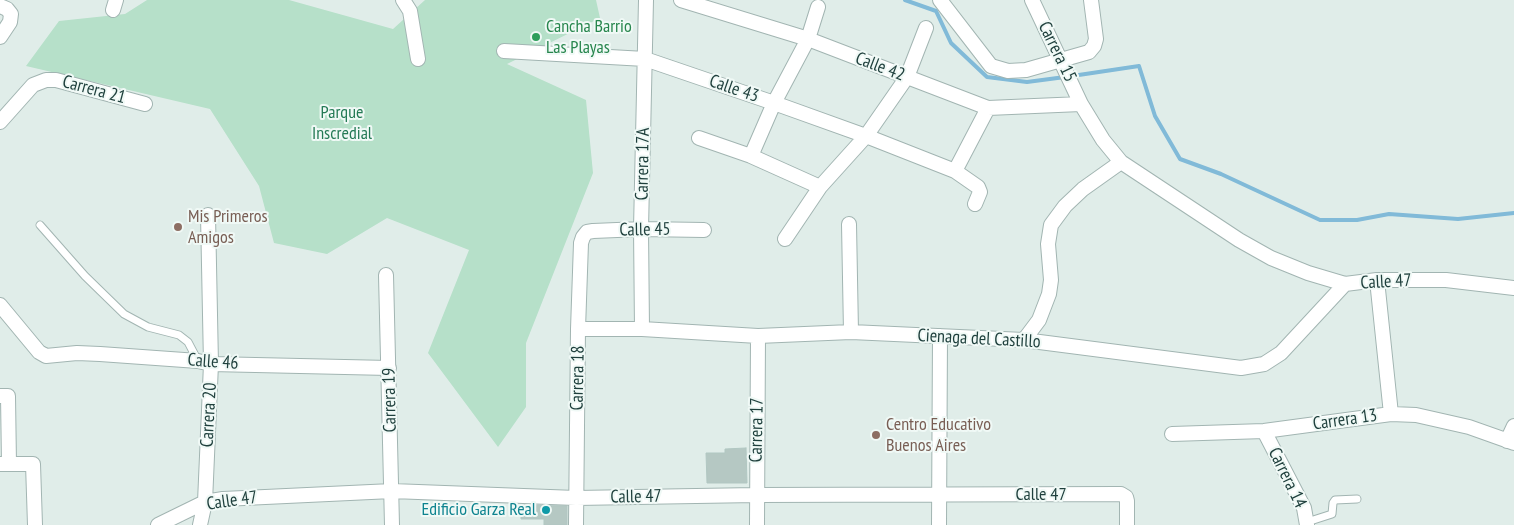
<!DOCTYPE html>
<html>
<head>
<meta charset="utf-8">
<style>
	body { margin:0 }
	canvas { display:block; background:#e0ede9 }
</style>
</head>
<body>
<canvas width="1514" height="525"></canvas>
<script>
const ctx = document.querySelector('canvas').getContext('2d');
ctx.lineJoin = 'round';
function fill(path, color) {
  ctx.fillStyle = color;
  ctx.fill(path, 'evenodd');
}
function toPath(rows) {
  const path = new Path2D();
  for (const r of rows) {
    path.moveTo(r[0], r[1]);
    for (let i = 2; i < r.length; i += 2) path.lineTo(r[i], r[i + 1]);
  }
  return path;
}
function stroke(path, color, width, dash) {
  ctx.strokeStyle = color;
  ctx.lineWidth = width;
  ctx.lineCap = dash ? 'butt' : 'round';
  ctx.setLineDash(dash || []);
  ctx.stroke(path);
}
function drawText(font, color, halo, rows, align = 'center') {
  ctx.font = font + ' "PT Sans Narrow",sans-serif';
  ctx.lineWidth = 4;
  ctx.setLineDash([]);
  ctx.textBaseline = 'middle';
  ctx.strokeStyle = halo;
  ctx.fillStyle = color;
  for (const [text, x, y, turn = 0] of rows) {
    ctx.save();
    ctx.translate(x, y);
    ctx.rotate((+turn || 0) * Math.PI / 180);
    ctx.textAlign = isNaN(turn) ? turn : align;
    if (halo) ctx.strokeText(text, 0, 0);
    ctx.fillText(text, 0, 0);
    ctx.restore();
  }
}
fill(toPath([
	[147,0,289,0,393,29,425,0,596,0,600,18,507,64,586,100,593,173,526,343,526,407,498,447,428,353,469,250,387,218,327,254,274,243,259,186,210,109,26,66,59,21,125,14]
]), '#b6e0c9');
stroke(toPath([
	[905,0,936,11,951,43,987,77,1027,82,1065,77],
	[1072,76,1139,66,1155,116,1180,159,1221,174,1320,220,1357,220,1389,214,1458,219,1514,213]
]), '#81bad8', 4);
const building = toPath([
	[746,448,747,483,707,483,706,453,725,453,725,449,746,448],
	[521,505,567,506,567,525,544,525,544,519,521,519,521,505]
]);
fill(building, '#b5c8c3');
stroke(building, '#b1c7c2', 1);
const service = toPath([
	[40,225,85,276,124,314,148,327,179,335,188,342,198,361],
	[1307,522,1332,514,1333,503,1335,500,1357,499]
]);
const minor = toPath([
	[403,0,410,11,418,59],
	[681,0,808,39,988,108,1081,104],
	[940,0,991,66,1008,71,1026,70,1089,52,1094,46,1096,39,1091,0],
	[1032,0,1081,104,1103,140,1121,162,1239,240,1271,258,1308,273,1345,284,1377,280,1446,280,1514,288],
	[0,6,7,9,11,14,10,22,0,37],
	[113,10,116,0],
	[504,51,645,59,774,103,866,136,955,171,978,187,980,192,975,204],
	[0,122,33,85,46,80,56,80,145,104],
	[699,138,751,156,820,187],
	[751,156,774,103,808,39,818,7],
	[955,171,988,108],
	[849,224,851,332],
	[785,239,820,187,866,136,907,77,926,28],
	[386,275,392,525],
	[1377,280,1391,414],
	[0,305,39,352,46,356,77,353,100,354,198,361,211,364,389,368],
	[578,329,642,329,758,336,851,332,1024,340,1241,368,1264,364,1281,353,1345,284],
	[642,329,641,229,646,0],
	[1024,340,1039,320,1049,294,1051,280,1048,244,1051,225,1065,206,1083,189,1121,162],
	[0,396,8,396,9,464],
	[1264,431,1304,508,1307,525],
	[1172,434,1264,431,1391,414,1416,415,1469,427,1514,443],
	[1507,441,1514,426],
	[0,464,33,464,35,525],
	[158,525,205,502,223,499,392,491,576,498,756,495,1121,494,1126,497,1127,501,1127,525],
	[200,525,205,502,211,364,208,215],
	[576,525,578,329,581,243,583,237,587,232,593,231,641,229,704,230],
	[757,525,758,336],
	[939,525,940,336]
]);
stroke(service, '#a2b5b2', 9);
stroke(minor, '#a2b5b2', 16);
stroke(service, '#fff', 7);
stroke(minor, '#fff', 14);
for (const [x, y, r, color] of [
	[536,37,5,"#2e9e5b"],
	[178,227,5,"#8d6e63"],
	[876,435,5,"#8d6e63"],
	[546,510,5,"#0f9aa8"]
]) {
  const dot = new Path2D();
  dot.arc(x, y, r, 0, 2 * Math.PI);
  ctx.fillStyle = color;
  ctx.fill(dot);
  stroke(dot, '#f0f9f6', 2);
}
drawText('18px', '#27864d', '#f0f9f6', [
	["Cancha Barrio",546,27],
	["Las Playas",546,48]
], 'left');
drawText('18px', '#1e3f3c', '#f0f9f6', [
	["Carrera 15",1057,52,64],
	["Calle 42",880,67,21],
	["Calle 43",734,89,19],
	["Carrera 21",94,90,15],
	["Carrera 17A",643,164,-89],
	["Calle 45",645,230,-1],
	["Calle 47",1386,282,-3],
	["Cienaga del Castillo",979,339,3],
	["Calle 46",213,362,4],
	["Carrera 18",578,378,-89],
	["Carrera 19",390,400,-91],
	["Carrera 20",209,415,-87],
	["Carrera 13",1345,420,-8],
	["Carrera 17",757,430,-89],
	["Carrera 14",1287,478,64],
	["Calle 47",1041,495],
	["Calle 47",636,497,-1],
	["Calle 47",232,501,-8]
]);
drawText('18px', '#247a55', '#f0f9f6', [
	["Parque",342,113],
	["Inscredial",342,134]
]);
drawText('18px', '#785e54', '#f0f9f6', [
	["Mis Primeros",188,217],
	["Amigos",188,238],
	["Centro Educativo",886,425],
	["Buenos Aires",886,446]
], 'left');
drawText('18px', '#0d838f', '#f0f9f6', [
	["Edificio Garza Real",536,510]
], 'right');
</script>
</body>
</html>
